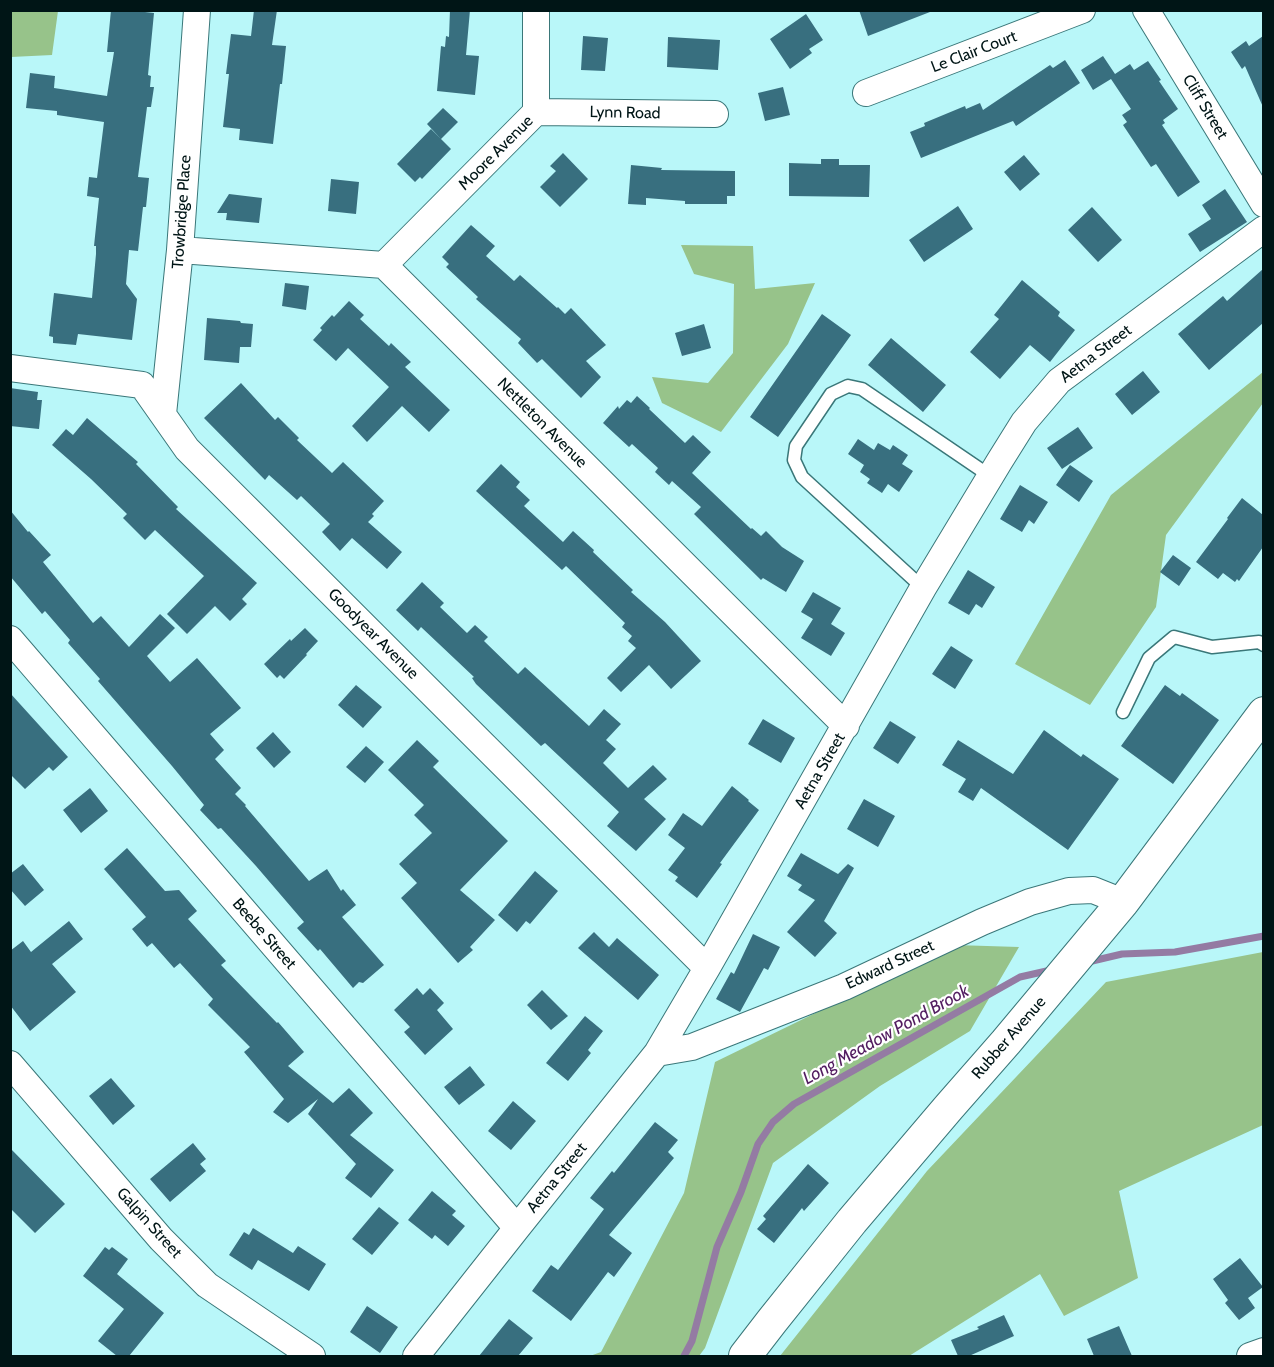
<!DOCTYPE html>
<html>
<head>
<meta charset="utf-8">
<style>
	body { margin:0 }
	#map { position:relative; width:1274px; height:1367px; overflow:hidden; background:#b9f7f9; font-family:Cabin,sans-serif }
	canvas { display:block }
	.frame { position:absolute; inset:0; border:12px solid #001516; pointer-events:none }
</style>
</head>
<body>
<div id="map">
<canvas width="1274" height="1367"></canvas>
<div class="frame"></div>
</div>
<script>
const ctx = document.querySelector('canvas').getContext('2d');
ctx.lineJoin = 'round';
function fill(path, color) {
  ctx.fillStyle = color;
  ctx.fill(path, 'evenodd');
}
function toPath(rows) {
  const path = new Path2D();
  for (const r of rows) {
    path.moveTo(r[0], r[1]);
    for (let i = 2; i < r.length; i += 2) path.lineTo(r[i], r[i + 1]);
  }
  return path;
}
function stroke(path, color, width, dash) {
  ctx.strokeStyle = color;
  ctx.lineWidth = width;
  ctx.lineCap = dash ? 'butt' : 'round';
  ctx.setLineDash(dash || []);
  ctx.stroke(path);
}
function drawText(font, color, halo, rows, align = 'center') {
  ctx.font = font + ' Cabin,sans-serif';
  ctx.lineWidth = 4.5;
  ctx.setLineDash([]);
  ctx.textBaseline = 'middle';
  ctx.strokeStyle = halo;
  ctx.fillStyle = color;
  for (const [text, x, y, turn = 0] of rows) {
    ctx.save();
    ctx.translate(x, y);
    ctx.rotate((+turn || 0) * Math.PI / 180);
    ctx.textAlign = isNaN(turn) ? turn : align;
    if (halo) ctx.strokeText(text, 0, 0);
    ctx.fillText(text, 0, 0);
    ctx.restore();
  }
}
fill(toPath([
	[11,11,58,11,52,55,11,57],
	[681,245,753,246,755,289,815,283,788,344,721,432,662,403,652,377,708,383,733,353,734,284,694,274],
	[1263,372,1263,403,1166,535,1156,607,1090,705,1015,664,1111,495],
	[955,945,1019,947,970,1031,880,1086,773,1163,705,1348,699,1356,590,1356,601,1352,684,1193,715,1062],
	[1263,952,1263,1125,1119,1191,1138,1278,1064,1316,1040,1274,909,1356,780,1356,927,1171,1106,982]
]), '#97c38a');
stroke(toPath([
	[1088,962,1122,954,1175,952,1264,936],
	[684,1356,692,1341,717,1247,741,1192,758,1144,773,1122,794,1104,1020,977,1051,970]
]), '#947ba3', 7);
fill(toPath([
	[111,10,145,10,145,12,154,13,148,75,151,76,150,87,154,87,151,107,147,107,138,177,149,178,146,207,143,207,138,251,129,250,126,284,137,299,132,340,78,334,76,345,53,343,53,337,49,336,54,293,92,298,96,254,96,246,94,246,99,198,87,196,89,177,97,178,104,122,57,115,57,111,26,108,30,73,55,76,54,88,107,96,114,52,107,52],
	[254,10,277,10,272,45,286,46,282,84,280,84,273,144,239,140,240,129,223,127,229,74,226,74,231,34,251,36],
	[450,10,470,10,466,55,479,56,475,95,437,91,441,46,445,47,446,36,449,37],
	[859,10,929,10,930,12,868,36],
	[806,14,823,40,809,49,812,53,790,69,770,39],
	[583,36,608,38,605,71,581,70],
	[1263,36,1263,107,1245,66,1242,69,1231,52,1246,41,1249,46],
	[668,37,720,40,718,70,667,67],
	[1103,56,1115,74,1130,64,1134,70,1148,61,1161,80,1159,81,1178,109,1163,120,1165,123,1162,125,1200,182,1178,197,1156,164,1151,167,1123,125,1127,122,1122,115,1131,109,1111,79,1093,90,1081,70],
	[1065,60,1080,83,1016,126,1013,121,921,158,910,132,925,126,924,123,965,106,966,109,980,103,983,110,1050,65,1053,68],
	[783,87,790,115,765,121,758,93],
	[443,108,458,122,441,139,427,124],
	[431,129,451,149,422,179,420,177,415,182,397,164],
	[563,153,588,179,560,207,540,187,556,171,550,166],
	[1024,155,1040,174,1020,191,1004,172],
	[821,159,839,159,839,165,870,165,869,197,789,196,789,163,821,164],
	[631,165,662,168,661,170,735,171,735,196,727,196,727,204,685,204,685,201,646,198,646,205,628,204],
	[331,179,359,182,356,214,328,211],
	[1225,189,1247,222,1200,252,1188,234,1211,219,1202,205],
	[229,194,262,198,259,223,226,220,227,213,217,213],
	[958,206,973,229,924,262,909,240],
	[1092,207,1122,240,1098,262,1068,230],
	[471,225,495,246,486,256,514,281,520,275,557,308,558,307,565,314,571,308,606,345,586,361,601,377,581,398,542,359,537,363,518,343,521,339,476,299,478,297,446,267,449,264,442,257],
	[1263,269,1263,323,1209,370,1178,334,1223,296,1227,301],
	[1022,280,1060,312,1058,316,1075,330,1050,362,1030,345,1000,379,970,352,999,319,994,315],
	[285,283,309,286,306,310,282,306],
	[349,301,364,315,360,319,389,346,391,343,411,362,405,367,450,410,429,432,402,406,367,442,352,426,389,387,348,348,336,361,313,340,322,330,320,328,332,315,334,317],
	[822,314,851,335,778,437,750,417],
	[207,318,240,321,241,323,253,324,251,347,240,347,239,363,204,360],
	[704,324,711,348,682,356,675,333],
	[891,338,946,385,923,412,868,365],
	[1143,371,1160,392,1132,415,1115,394],
	[241,383,275,420,278,417,299,438,297,440,332,473,343,462,384,501,372,514,374,516,368,522,402,552,387,569,352,538,340,551,322,532,330,524,301,496,297,500,269,475,265,480,204,418],
	[10,388,38,392,37,400,42,400,39,429,10,426],
	[637,396,650,408,649,409,685,443,693,435,711,452,692,473,751,529,752,528,761,536,766,531,782,547,804,561,786,592,763,578,761,580,694,514,701,507,672,481,669,485,655,472,658,468,632,444,629,447,603,423,618,406,619,409,627,400,631,403],
	[87,418,138,462,136,464,178,507,176,509,257,583,242,599,247,604,230,621,215,606,187,634,167,614,204,576,155,530,145,540,123,518,127,514,91,479,52,445,66,429,73,435],
	[1078,427,1093,448,1062,469,1047,448],
	[858,439,874,450,878,443,890,450,893,445,908,455,902,464,913,471,899,492,888,484,882,493,867,483,870,479,860,472,864,465,848,454],
	[501,464,520,482,516,487,530,500,524,506,563,542,573,531,594,550,593,552,633,590,631,592,665,622,701,661,671,689,649,665,621,692,607,678,636,648,628,641,632,636,622,627,625,623,566,566,562,570,476,491],
	[1070,465,1093,481,1079,502,1056,485],
	[1020,485,1048,502,1034,524,1029,520,1022,532,1000,519],
	[1242,498,1263,515,1263,547,1239,581,1237,579,1235,582,1223,573,1218,579,1196,562,1228,519,1227,518],
	[10,510,28,532,29,531,51,555,43,562,93,623,101,616,129,647,160,614,175,628,147,656,170,682,197,658,241,708,210,734,224,750,215,759,241,788,235,794,246,805,245,806,309,881,327,869,341,891,343,889,356,905,342,917,384,965,363,983,359,982,353,988,320,949,318,951,297,928,304,922,256,866,221,828,218,829,200,810,204,805,172,766,98,681,100,679,68,643,70,640,45,611,42,614,10,576],
	[1173,555,1191,568,1179,586,1160,572],
	[968,570,995,587,982,608,976,604,969,615,948,603],
	[422,582,444,603,440,607,467,633,475,625,488,637,484,641,518,674,525,667,589,726,604,709,621,724,606,740,616,749,603,763,628,788,653,765,667,779,644,799,666,819,636,851,607,826,619,812,545,743,541,746,476,684,472,678,474,677,421,627,418,631,396,610],
	[813,592,841,608,831,624,845,633,831,656,801,638,813,619,801,612],
	[305,628,318,641,306,654,307,655,284,679,280,675,277,678,264,664,290,639,291,641],
	[951,646,973,660,955,689,932,674],
	[356,685,382,707,363,728,338,705],
	[1165,685,1180,696,1182,693,1219,720,1173,784,1121,746],
	[10,693,68,757,53,771,49,767,25,789,10,774],
	[763,719,795,738,781,763,748,744],
	[890,721,916,737,898,764,873,748],
	[1044,730,1081,757,1083,754,1119,779,1068,850,981,788,973,801,958,792,966,779,942,765,958,740,1013,774],
	[273,732,291,752,274,768,256,748],
	[417,740,439,761,433,767,508,841,460,890,495,920,470,947,473,950,458,963,401,898,417,883,399,864,432,833,414,815,424,805,388,770],
	[366,746,384,762,365,783,346,767],
	[732,786,749,800,748,801,759,810,720,863,722,864,697,898,675,881,678,877,668,870,685,848,668,835,683,813,702,826],
	[90,788,108,811,81,833,63,810],
	[864,799,895,816,878,847,847,829],
	[127,848,165,891,179,890,197,911,188,919,226,961,221,965,277,1023,278,1022,304,1052,288,1066,333,1103,349,1088,373,1113,350,1135,394,1170,371,1198,345,1178,356,1164,308,1114,318,1099,288,1123,273,1112,284,1099,244,1052,250,1047,208,1005,213,999,180,963,174,968,152,943,147,947,132,929,146,917,104,869],
	[801,853,838,874,848,864,854,868,824,921,837,933,815,957,787,932,815,900,798,890,802,885,787,876],
	[23,864,44,890,25,906,10,889,10,874],
	[535,871,558,891,530,924,526,921,517,932,498,915],
	[69,921,83,939,52,964,76,992,30,1031,10,1005,10,951,23,941,31,952],
	[594,932,609,947,617,938,659,975,638,1000,578,948],
	[753,934,780,947,768,970,764,968,740,1012,716,999,731,972,734,974],
	[417,988,423,995,430,988,444,1003,437,1010,453,1029,425,1055,404,1032,410,1027,394,1010],
	[542,990,568,1016,551,1030,527,1005],
	[585,1016,603,1031,588,1050,591,1053,568,1081,546,1063],
	[470,1066,485,1085,459,1105,444,1087],
	[111,1078,135,1106,113,1125,89,1096],
	[513,1101,536,1121,511,1150,488,1131],
	[655,1122,678,1140,668,1152,674,1158,609,1235,632,1253,614,1277,608,1272,571,1321,532,1291,551,1265,558,1270,604,1209,590,1198,612,1171,614,1173],
	[193,1143,206,1159,200,1164,206,1171,170,1202,150,1179],
	[10,1148,65,1204,35,1233,10,1208],
	[808,1164,829,1183,804,1211,802,1208,774,1243,757,1229,766,1219,763,1216],
	[432,1191,456,1211,452,1215,465,1226,448,1246,435,1235,432,1239,408,1220],
	[379,1207,399,1223,372,1255,352,1239],
	[253,1228,293,1253,298,1246,326,1264,309,1291,258,1260,252,1270,229,1255,244,1232,249,1235],
	[105,1247,109,1250,112,1247,128,1259,117,1274,164,1313,129,1356,117,1356,98,1341,124,1309,83,1276],
	[1240,1258,1263,1287,1248,1298,1255,1308,1239,1320,1225,1303,1228,1300,1213,1279],
	[367,1306,398,1327,380,1353,350,1332],
	[1004,1315,1014,1336,969,1356,958,1356,951,1340,979,1329,977,1327],
	[509,1319,533,1338,518,1356,479,1356],
	[1119,1326,1132,1356,1094,1356,1087,1339]
]), '#386f7f');
const service = toPath([
	[923,588,802,477,794,460,796,446,831,394,848,386,862,389,990,476],
	[1123,712,1149,658,1174,637,1212,647,1259,642,1264,645]
]);
const minor = toPath([
	[1146,10,1264,204],
	[866,93,1082,10],
	[536,112,715,114],
	[180,250,384,265,846,726],
	[384,265,536,112,536,10],
	[10,368,142,385,187,449,707,968],
	[163,414,180,250,197,10],
	[10,639,517,1228],
	[657,1053,692,1047,844,987,982,922,1030,902,1069,891,1093,890,1123,902],
	[10,1064,161,1239,207,1285,312,1356],
	[416,1356,517,1228,657,1053,707,968,923,588,999,462,1024,422,1059,381,1264,229],
	[1250,1356,1264,1351]
]);
const tertiary = toPath([
	[745,1356,772,1321,852,1221,949,1107,1006,1042,1123,902,1264,713]
]);
stroke(service, '#3a7779', 15);
stroke(minor, '#3a7779', 28);
stroke(tertiary, '#3a7779', 34);
stroke(service, '#fff', 12);
stroke(minor, '#fff', 26);
stroke(tertiary, '#fff', 32);
drawText('16px', '#001516', '#fff', [
	["Le Clair Court",974,52,-21],
	["Cliff Street",1205,107,59],
	["Lynn Road",625,113,1],
	["Moore Avenue",496,153,-45],
	["Trowbridge Place",182,212,-86],
	["Aetna Street",1096,354,-37],
	["Nettleton Avenue",542,423,45],
	["Goodyear Avenue",373,634,45],
	["Aetna Street",820,771,-60],
	["Beebe Street",264,934,49],
	["Edward Street",890,965,-25],
	["Rubber Avenue",1009,1038,-49],
	["Aetna Street",557,1178,-51],
	["Galpin Street",149,1223,48]
]);
drawText('italic 18px', '#521d60', '#fff', [
	["Long Meadow Pond Brook",886,1035,-29]
]);
</script>
</body>
</html>
